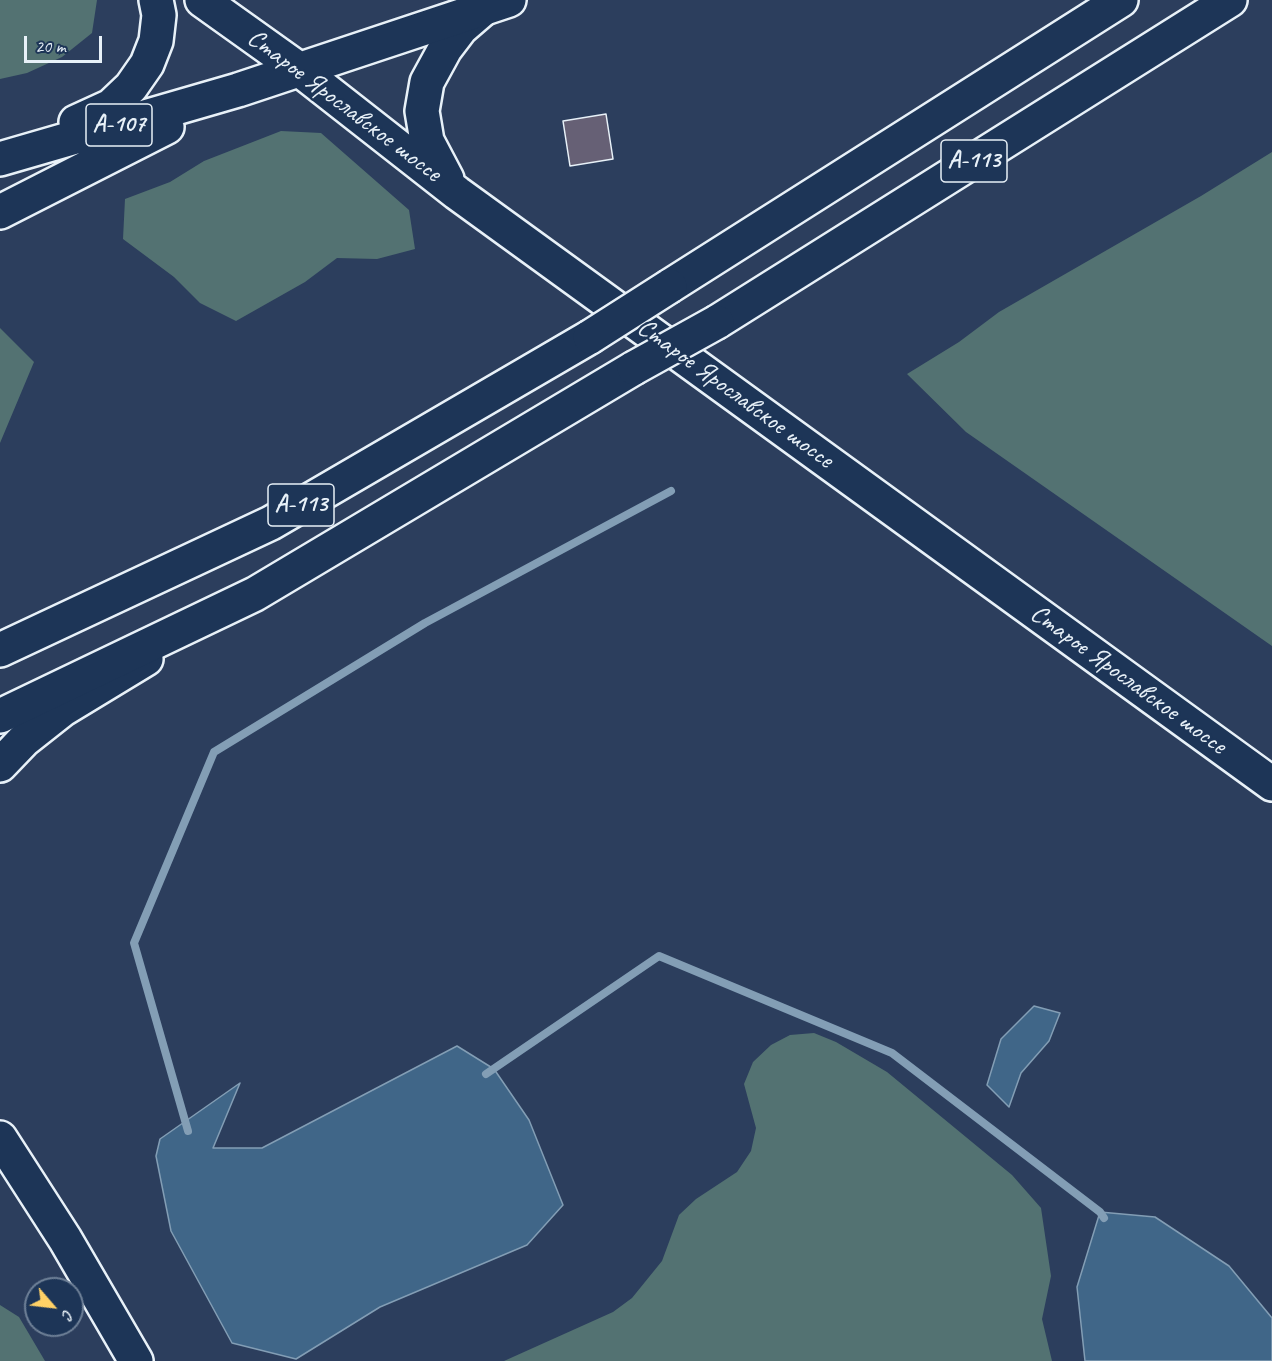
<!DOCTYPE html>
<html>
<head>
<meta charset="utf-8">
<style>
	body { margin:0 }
	#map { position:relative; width:1272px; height:1361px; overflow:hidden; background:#2c3e5d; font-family:Caveat,sans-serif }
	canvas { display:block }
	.north { position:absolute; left:24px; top:1277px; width:60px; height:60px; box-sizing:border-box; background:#1d3557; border:2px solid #6e8097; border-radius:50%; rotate:118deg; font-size:16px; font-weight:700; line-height:24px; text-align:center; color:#e8f1f8 }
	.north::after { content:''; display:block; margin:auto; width:21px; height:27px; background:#ffd166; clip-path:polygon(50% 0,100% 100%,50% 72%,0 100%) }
	.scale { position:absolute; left:24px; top:36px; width:78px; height:27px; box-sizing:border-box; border:3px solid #e8f1f8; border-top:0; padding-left:8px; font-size:18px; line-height:21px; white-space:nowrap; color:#e8f1f8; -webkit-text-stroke:4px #1d3557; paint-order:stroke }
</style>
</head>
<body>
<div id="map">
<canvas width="1272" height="1361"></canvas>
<div class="north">С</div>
<div class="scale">20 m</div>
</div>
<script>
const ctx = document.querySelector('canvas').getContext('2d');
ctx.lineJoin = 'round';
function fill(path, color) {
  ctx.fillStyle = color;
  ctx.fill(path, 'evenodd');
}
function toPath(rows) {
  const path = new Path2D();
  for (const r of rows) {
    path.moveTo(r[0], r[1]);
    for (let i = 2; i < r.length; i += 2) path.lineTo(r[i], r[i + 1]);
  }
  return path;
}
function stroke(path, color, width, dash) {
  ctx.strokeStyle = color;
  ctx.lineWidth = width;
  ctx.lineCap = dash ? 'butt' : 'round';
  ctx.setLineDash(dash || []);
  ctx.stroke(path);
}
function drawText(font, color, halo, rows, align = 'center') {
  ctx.font = font + ' Caveat,sans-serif';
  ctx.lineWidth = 4.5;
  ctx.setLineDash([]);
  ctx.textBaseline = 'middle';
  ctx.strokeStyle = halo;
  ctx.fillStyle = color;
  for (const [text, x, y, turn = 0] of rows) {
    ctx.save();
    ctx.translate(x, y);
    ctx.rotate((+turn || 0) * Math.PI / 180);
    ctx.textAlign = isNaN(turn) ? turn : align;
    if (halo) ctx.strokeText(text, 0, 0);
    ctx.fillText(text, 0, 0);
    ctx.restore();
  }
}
fill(toPath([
	[0,0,97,0,92,33,62,57,27,73,0,79],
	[281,131,321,133,409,210,415,249,377,259,337,258,305,282,236,321,200,303,174,277,123,239,125,199,170,182,204,161],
	[1272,152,1272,646,966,432,907,374,959,342,999,312,1201,196],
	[0,328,34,362,0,443],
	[814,1033,836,1042,887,1072,1012,1175,1041,1208,1051,1276,1042,1319,1052,1361,504,1361,613,1312,632,1298,662,1261,679,1215,696,1199,737,1172,751,1151,756,1128,744,1084,753,1062,771,1045,790,1035],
	[0,1305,19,1317,45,1361,0,1361]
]), '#537272');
const water = toPath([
	[1034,1006,1060,1013,1049,1041,1021,1073,1009,1107,987,1085,1001,1039,1034,1006],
	[457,1046,494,1069,529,1120,563,1205,527,1245,380,1307,296,1359,232,1343,171,1231,156,1156,160,1139,240,1083,213,1148,262,1148,457,1046],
	[1100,1212,1155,1217,1229,1266,1272,1318,1272,1361,1085,1361,1077,1287,1100,1212]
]);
fill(water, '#406688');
stroke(water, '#839eb5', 1.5);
stroke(toPath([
	[486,1074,659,956,892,1053,1100,1212,1104,1218],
	[188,1131,134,943,214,752,425,623,671,491]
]), '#839eb5', 8);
const building = toPath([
	[606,114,613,159,570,166,563,121,606,114]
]);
fill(building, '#666075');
stroke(building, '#e8f1f8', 1.5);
const secondary = toPath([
	[300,70,457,193,1272,784],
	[447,179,427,141,422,111,427,82,445,49,461,28,483,9]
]);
const trunk = toPath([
	[202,0,300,70],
	[76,122,111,106,131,87,147,64,156,41,159,15,156,0],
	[0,159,238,90,509,0],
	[0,212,167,127],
	[0,765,24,740,62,710,146,659],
	[0,1138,65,1239,136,1361]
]);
const motorway = toPath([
	[670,286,1121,0],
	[717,322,1230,0],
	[0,650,271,523,590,337],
	[0,716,255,594,634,368]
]);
stroke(secondary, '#e8f1f8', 38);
stroke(trunk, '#e8f1f8', 38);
stroke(motorway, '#e8f1f8', 38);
stroke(secondary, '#1d3557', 33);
stroke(trunk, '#1d3557', 33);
stroke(motorway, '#1d3557', 33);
const motorwayBridge = toPath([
	[590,337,670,286],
	[634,368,717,322]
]);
stroke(motorwayBridge, '#e8f1f8', 38, []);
stroke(motorwayBridge, '#1d3557', 33);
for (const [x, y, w] of [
	[119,125,66],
	[974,161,66],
	[301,505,66]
]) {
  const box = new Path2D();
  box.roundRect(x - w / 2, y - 21, w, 42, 4.5);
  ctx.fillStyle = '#1d3557';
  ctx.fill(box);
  stroke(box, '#e8f1f8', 1.5);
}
drawText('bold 24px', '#e8f1f8', null, [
	["А-107",119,125],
	["А-113",974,161],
	["А-113",301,505]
]);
drawText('26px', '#e8f1f8', '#1d3557', [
	["Старое Ярославское шоссе",344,106,37],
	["Старое Ярославское шоссе",735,394,36],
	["Старое Ярославское шоссе",1128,680,36]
]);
</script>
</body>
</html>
